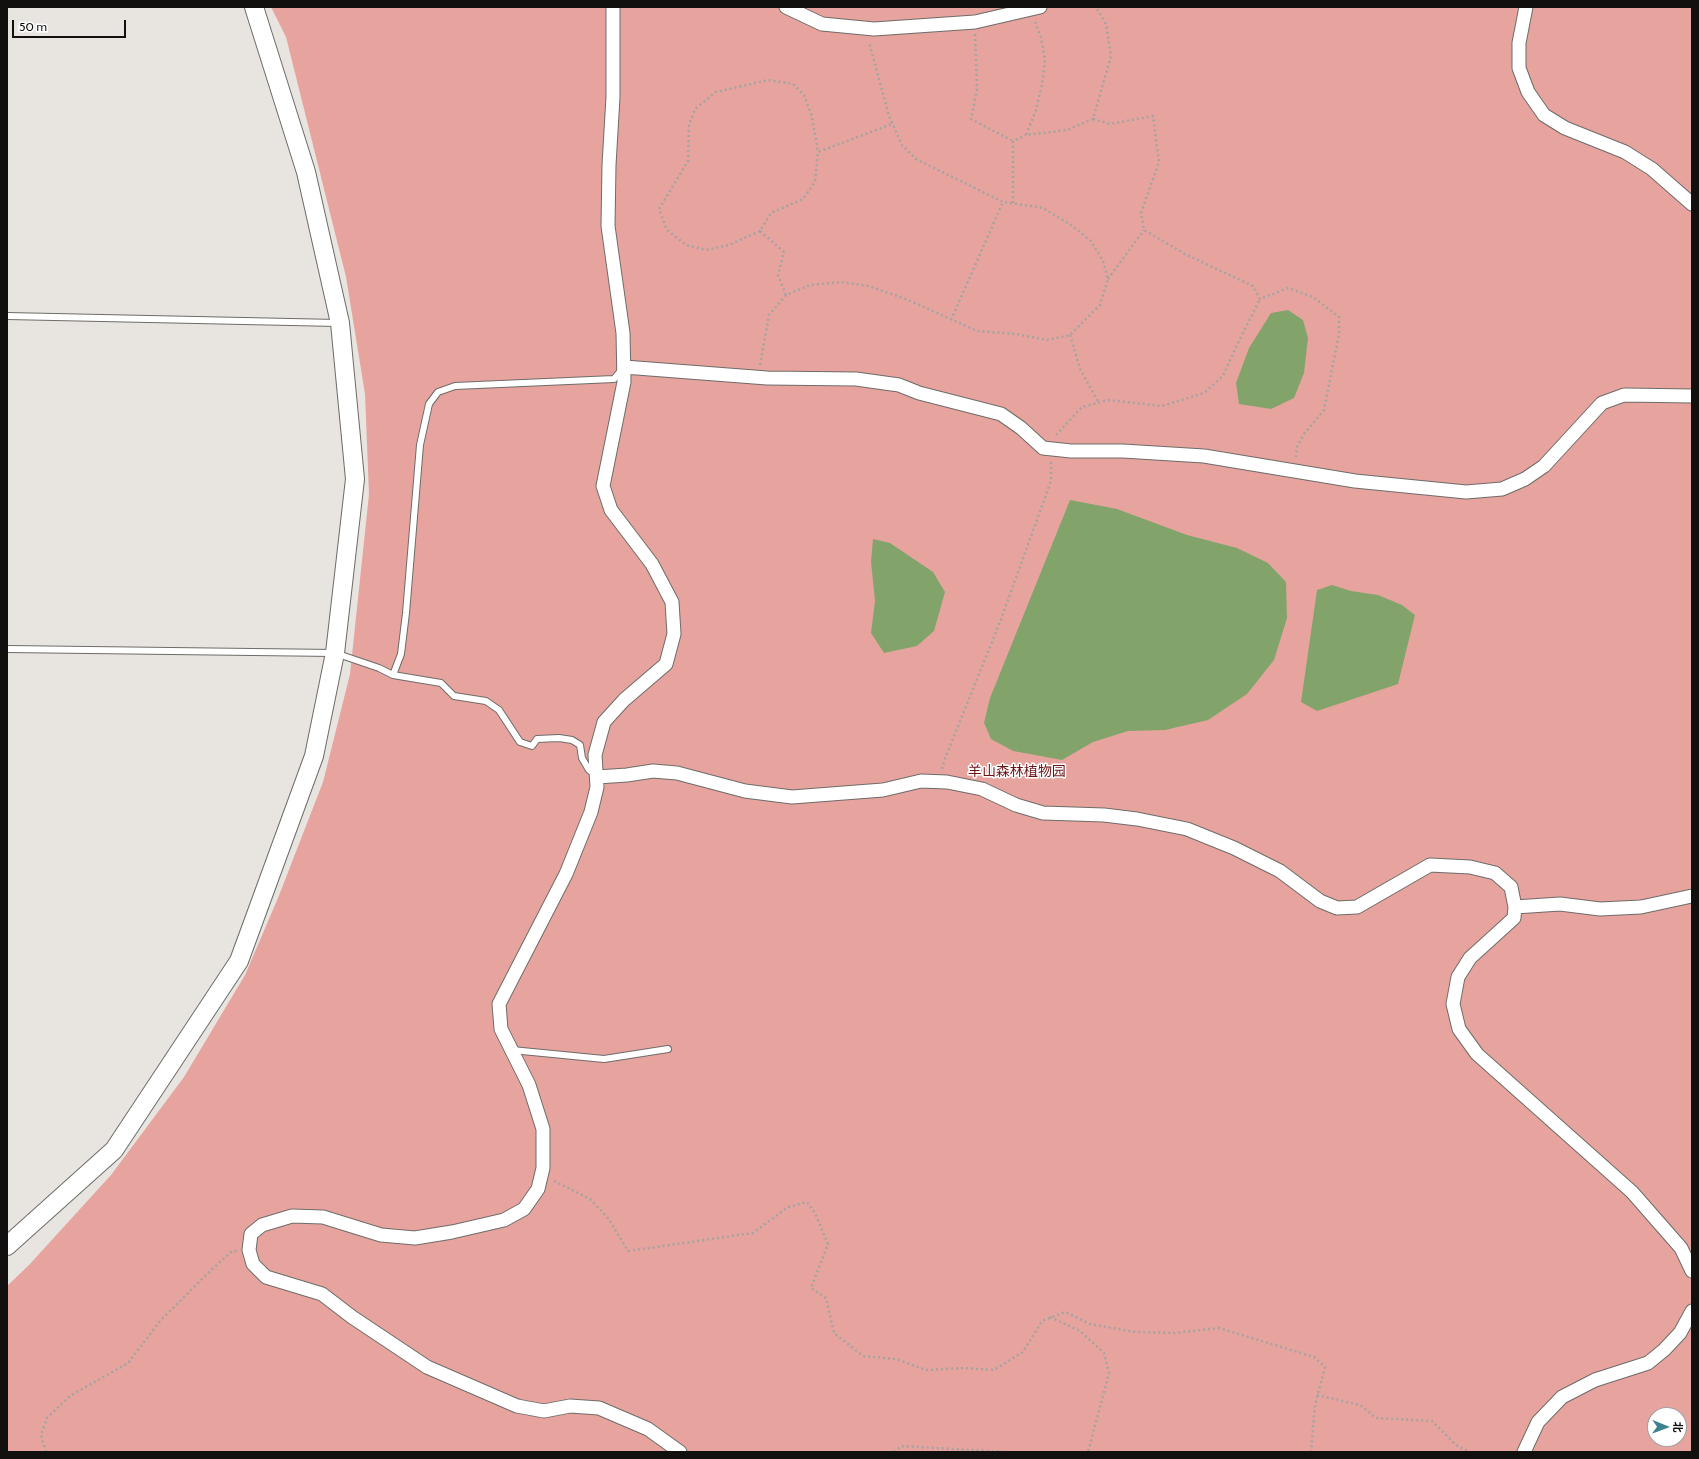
<!DOCTYPE html>
<html>
<head>
<meta charset="utf-8">
<style>
	body { margin:0 }
	#map { position:relative; width:1699px; height:1459px; overflow:hidden; background:#e8e5e1; font-family:Cabin,"Noto Sans SC",sans-serif }
	canvas { display:block }
	.frame { position:absolute; inset:0; border:8px solid #11100f; pointer-events:none }
	.north { position:absolute; left:1647px; top:1407px; width:40px; height:40px; box-sizing:border-box; background:#fff; border:1px solid #a09f9f; border-radius:50%; rotate:91deg; font-size:11px; font-weight:700; line-height:16px; text-align:center; color:#11100f }
	.north::after { content:''; display:block; margin:auto; width:14px; height:18px; background:#3e8291; clip-path:polygon(50% 0,100% 100%,50% 72%,0 100%) }
	.scale { position:absolute; left:12px; top:20px; width:114px; height:18px; box-sizing:border-box; border:2px solid #11100f; border-top:0; padding-left:5px; font-size:12px; line-height:14px; white-space:nowrap; color:#11100f; -webkit-text-stroke:3px #fff; paint-order:stroke }
</style>
</head>
<body>
<div id="map">
<canvas width="1699" height="1459"></canvas>
<div class="frame"></div>
<div class="north">北</div>
<div class="scale">50 m</div>
</div>
<script>
const ctx = document.querySelector('canvas').getContext('2d');
ctx.lineJoin = 'round';
function fill(path, color) {
  ctx.fillStyle = color;
  ctx.fill(path, 'evenodd');
}
function toPath(rows) {
  const path = new Path2D();
  for (const r of rows) {
    path.moveTo(r[0], r[1]);
    for (let i = 2; i < r.length; i += 2) path.lineTo(r[i], r[i + 1]);
  }
  return path;
}
function stroke(path, color, width, dash) {
  ctx.strokeStyle = color;
  ctx.lineWidth = width;
  ctx.lineCap = dash ? 'butt' : 'round';
  ctx.setLineDash(dash || []);
  ctx.stroke(path);
}
function drawText(font, color, halo, rows, align = 'center') {
  ctx.font = font + ' Cabin,"Noto Sans SC",sans-serif';
  ctx.lineWidth = 3;
  ctx.setLineDash([]);
  ctx.textBaseline = 'middle';
  ctx.strokeStyle = halo;
  ctx.fillStyle = color;
  for (const [text, x, y, turn = 0] of rows) {
    ctx.save();
    ctx.translate(x, y);
    ctx.rotate((+turn || 0) * Math.PI / 180);
    ctx.textAlign = isNaN(turn) ? turn : align;
    if (halo) ctx.strokeText(text, 0, 0);
    ctx.fillText(text, 0, 0);
    ctx.restore();
  }
}
fill(toPath([
	[271,7,1692,7,1692,1452,7,1452,7,1286,29,1265,111,1175,184,1077,245,975,278,898,323,782,350,674,369,494,365,394,346,277,286,37],
	[1655,1415,1679,1415,1679,1439,1655,1439]
]), '#e7a49f');
fill(toPath([
	[1288,310,1303,320,1308,338,1304,373,1294,398,1271,409,1239,404,1236,383,1249,348,1271,313],
	[1070,500,1117,509,1187,535,1237,548,1268,563,1286,582,1287,618,1274,660,1247,694,1208,720,1165,730,1128,731,1093,742,1062,760,1013,751,991,739,984,723,990,698],
	[873,539,890,543,933,572,945,592,934,631,917,646,884,653,871,633,875,601,871,562],
	[1332,585,1351,591,1378,595,1402,605,1415,615,1398,684,1317,711,1301,702,1317,590]
]), '#82a46a');
const lane = toPath([
	[7,316,338,323],
	[7,649,335,653,379,668,393,675,441,683,454,696,486,701,499,710,520,742,532,746,537,739,559,738,572,740,580,745,582,758,589,770,596,775],
	[393,675,401,654,406,613,420,445,429,404,438,392,455,386,614,379,623,368],
	[512,1050,604,1059,668,1049]
]);
const street = toPath([
	[613,7,613,97,609,165,608,226,623,333,624,382,603,486,611,510,652,564,672,602,674,634,666,664,624,700,604,722,595,755,597,787,591,812,566,874,499,1004,501,1029,529,1085,543,1129,543,1168,538,1189,524,1209,504,1220,452,1232,415,1238,381,1235,323,1217,292,1216,262,1225,251,1234,249,1250,253,1264,266,1277,322,1294,352,1317,427,1367,517,1406,544,1411,570,1406,599,1408,648,1429,680,1452],
	[786,7,822,24,874,29,975,22,1040,7],
	[1526,7,1519,43,1519,68,1528,92,1544,115,1565,128,1625,152,1652,169,1692,204],
	[624,367,767,378,856,379,899,385,919,393,1001,414,1021,428,1043,448,1071,451,1123,451,1204,456,1355,481,1466,492,1502,489,1525,479,1544,466,1602,403,1624,395,1692,396],
	[597,777,627,775,653,771,677,773,745,791,792,797,883,790,921,781,947,782,982,789,1016,805,1043,813,1104,815,1137,819,1187,829,1234,848,1280,871,1320,901,1337,908,1357,907,1430,865,1470,867,1495,873,1511,887,1515,907,1514,918,1470,958,1458,977,1453,1004,1459,1029,1477,1054,1632,1192,1681,1248,1692,1271],
	[1515,907,1560,904,1600,909,1641,907,1692,896],
	[1524,1452,1538,1422,1562,1397,1595,1380,1648,1363,1664,1350,1680,1333,1692,1311]
]);
const secondary = toPath([
	[7,1246,114,1150,239,961,314,756,335,653,355,479,340,323,306,172,254,7]
]);
stroke(lane, '#6e6c68', 8);
stroke(street, '#6e6c68', 15);
stroke(secondary, '#6e6c68', 20);
stroke(toPath([
	[1035,22,1041,37,1045,60,1042,85,1036,110,1026,135,1067,130,1093,119,1111,56,1106,24,1096,7],
	[975,34,977,89,971,119,1013,141],
	[1093,119,1110,124,1153,116,1159,162,1141,213,1144,230,1185,254,1253,286,1260,299,1288,288,1313,297,1339,317,1339,334,1324,410,1304,434,1297,447,1296,457],
	[1013,203,1013,141,1026,135],
	[760,231,729,245,706,250,686,245,667,230,659,209,688,161,689,125,695,109,716,92,768,80,793,84,804,95,812,117,818,152],
	[1108,279,1144,230],
	[786,295,778,275,784,252,760,231,771,213,803,199,815,182,818,152,892,124],
	[951,320,1003,202],
	[1070,335,1080,369,1099,403],
	[760,365,769,315,786,295,810,285,841,282,868,286,906,299,977,331,1016,334,1047,340,1070,335,1100,305,1108,279,1103,261,1091,241,1071,225,1043,208,1003,202,916,159,902,145,889,116,869,42],
	[1056,435,1082,407,1108,400,1162,406,1204,393,1223,376,1236,347,1260,299],
	[942,769,944,761,1000,622,1051,481,1051,462],
	[554,1181,590,1199,608,1218,628,1251,753,1233,788,1207,807,1202,815,1213,828,1244,811,1288,826,1298,834,1333,863,1356,896,1359,926,1370,964,1368,994,1370,1023,1352,1042,1321,1065,1312,1090,1324,1135,1332,1175,1333,1219,1328,1314,1357,1325,1367,1315,1405,1311,1452],
	[1050,1317,1080,1331,1104,1353,1109,1373,1088,1452],
	[1317,1395,1360,1405,1376,1418,1432,1421,1456,1445,1469,1452],
	[46,1452,41,1435,47,1418,70,1396,128,1363,160,1321,208,1273,232,1251,237,1251],
	[894,1452,901,1446,1007,1452]
]), '#a5a3a0', 2.5, [2, 3]);
stroke(lane, '#fff', 6);
stroke(street, '#fff', 13);
stroke(secondary, '#fff', 18);
drawText('14px', '#6b1418', '#fff', [
	["羊山森林植物园",1017,772]
]);
</script>
</body>
</html>
